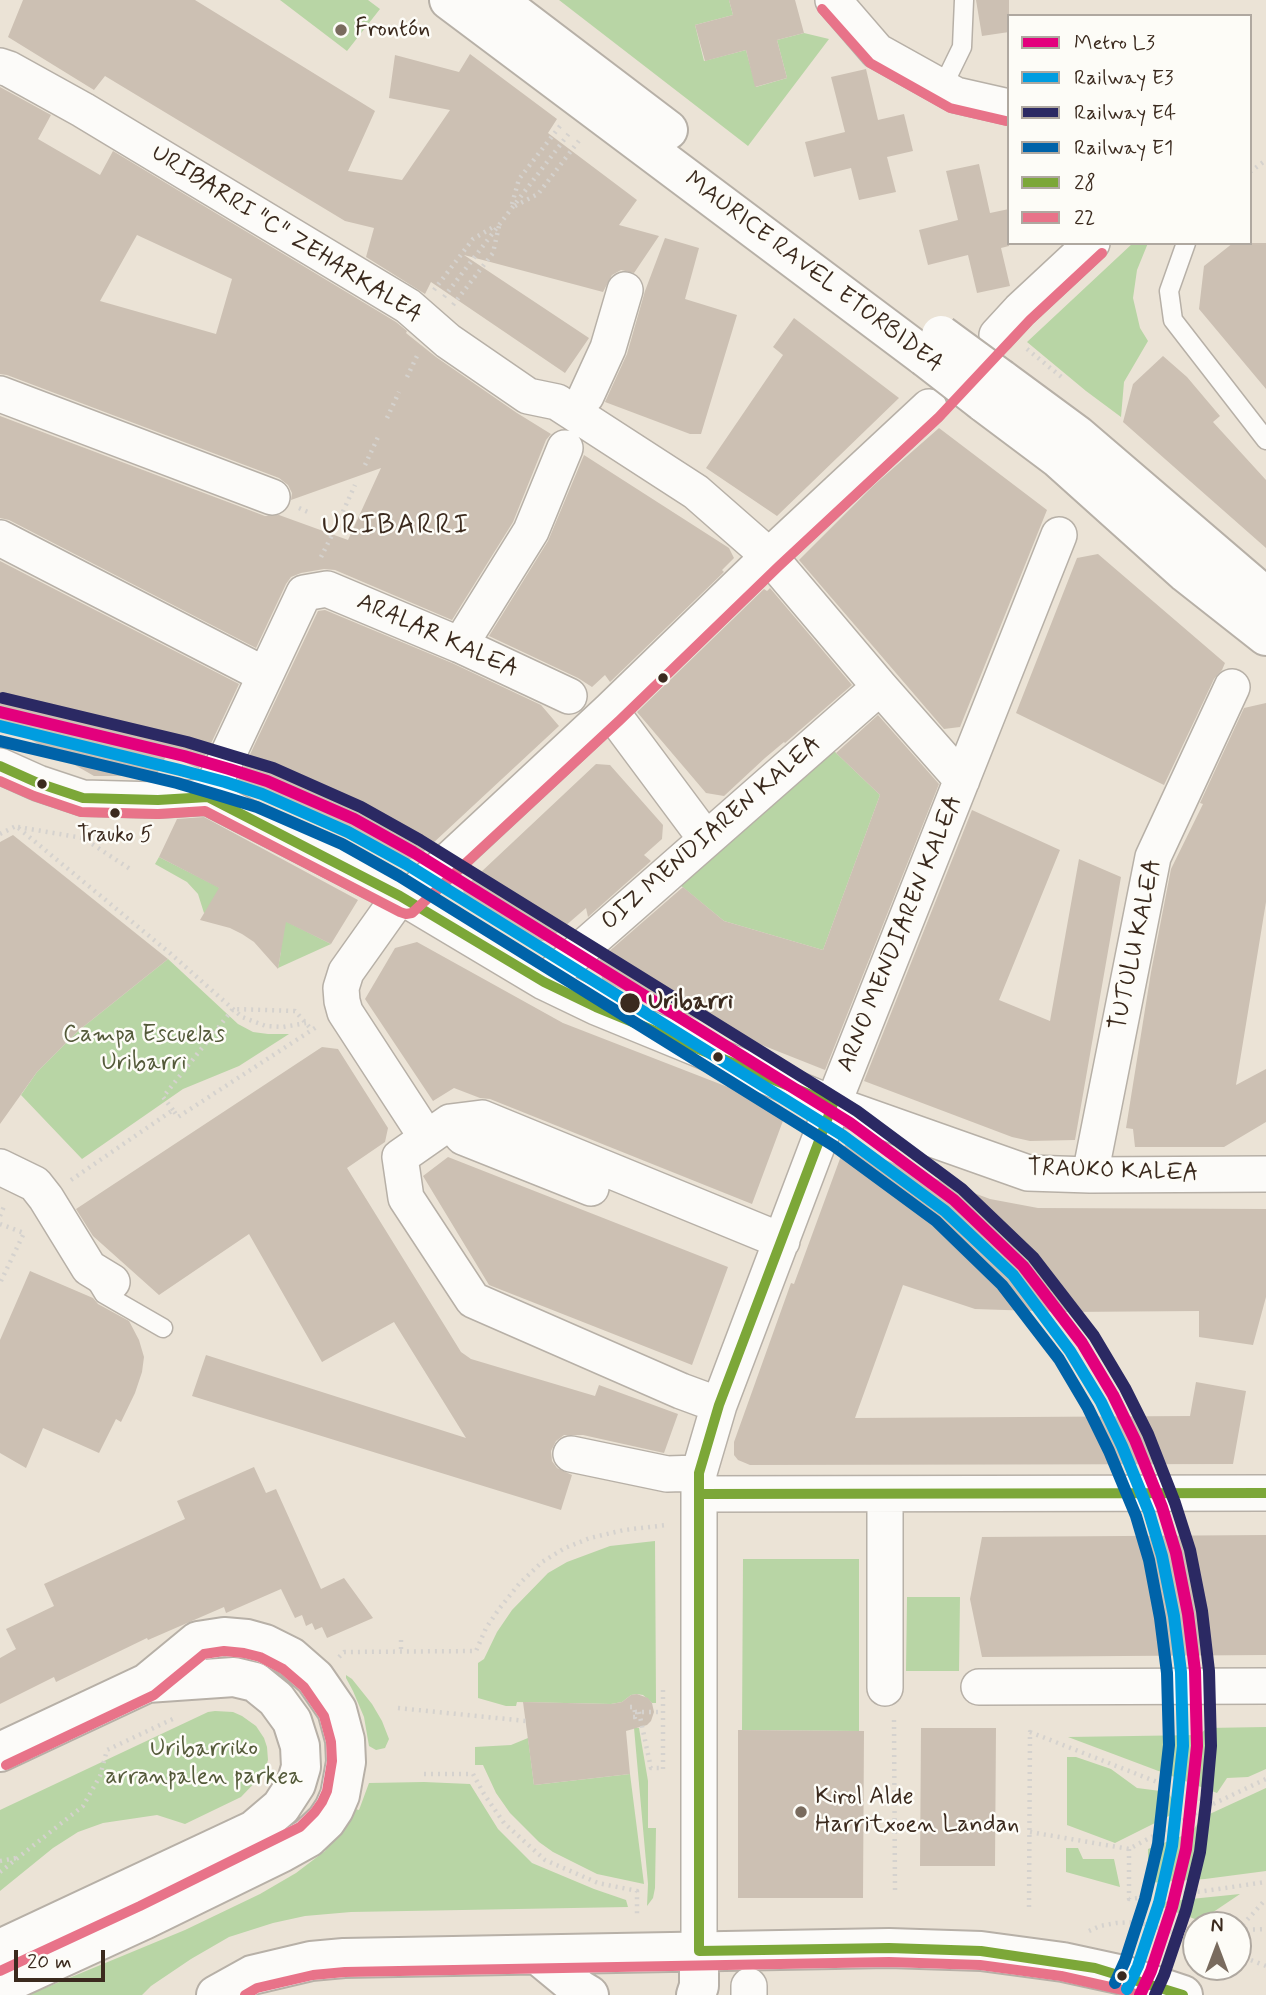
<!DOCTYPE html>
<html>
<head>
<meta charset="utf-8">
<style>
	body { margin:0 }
	#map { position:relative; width:1266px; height:1995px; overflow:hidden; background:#ebe3d6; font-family:Mynerve,sans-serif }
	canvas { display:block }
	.legend { position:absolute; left:1007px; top:14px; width:245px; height:231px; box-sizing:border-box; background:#fdfcf7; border:2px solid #afa8a0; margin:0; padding:9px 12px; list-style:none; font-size:21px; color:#3b2a1e }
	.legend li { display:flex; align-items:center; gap:14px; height:35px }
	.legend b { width:35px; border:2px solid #afa8a0 }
	.north { position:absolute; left:1182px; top:1911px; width:70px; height:70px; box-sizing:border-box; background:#fdfcf7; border:2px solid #afa8a0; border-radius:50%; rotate:0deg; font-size:19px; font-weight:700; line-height:28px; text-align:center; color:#3b2a1e }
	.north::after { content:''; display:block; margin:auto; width:24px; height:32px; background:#796b5e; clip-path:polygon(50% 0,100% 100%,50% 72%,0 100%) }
	.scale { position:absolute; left:14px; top:1950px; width:91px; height:32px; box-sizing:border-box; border:4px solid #3b2a1e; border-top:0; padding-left:9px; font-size:21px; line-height:24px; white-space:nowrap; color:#3b2a1e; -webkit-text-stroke:5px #fdfcf7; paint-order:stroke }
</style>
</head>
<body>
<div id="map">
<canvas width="1266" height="1995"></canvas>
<ul class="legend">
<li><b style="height:9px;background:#e3007d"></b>Metro L3</li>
<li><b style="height:9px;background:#009de0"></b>Railway E3</li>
<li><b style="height:9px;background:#2b2963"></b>Railway E4</li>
<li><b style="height:9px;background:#0063a9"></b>Railway E1</li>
<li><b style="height:9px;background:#7ca738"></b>28</li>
<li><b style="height:9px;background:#e87389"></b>22</li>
</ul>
<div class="north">N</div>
<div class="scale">20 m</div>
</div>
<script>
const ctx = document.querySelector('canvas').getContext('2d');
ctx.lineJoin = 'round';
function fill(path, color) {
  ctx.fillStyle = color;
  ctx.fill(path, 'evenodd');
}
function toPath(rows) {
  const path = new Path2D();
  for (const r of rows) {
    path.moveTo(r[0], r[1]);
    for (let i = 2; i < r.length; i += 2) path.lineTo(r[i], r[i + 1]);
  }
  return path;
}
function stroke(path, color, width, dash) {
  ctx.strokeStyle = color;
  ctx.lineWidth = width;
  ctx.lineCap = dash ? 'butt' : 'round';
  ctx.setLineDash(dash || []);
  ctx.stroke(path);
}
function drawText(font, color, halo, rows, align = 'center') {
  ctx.font = font + ' Mynerve,sans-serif';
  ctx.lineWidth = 5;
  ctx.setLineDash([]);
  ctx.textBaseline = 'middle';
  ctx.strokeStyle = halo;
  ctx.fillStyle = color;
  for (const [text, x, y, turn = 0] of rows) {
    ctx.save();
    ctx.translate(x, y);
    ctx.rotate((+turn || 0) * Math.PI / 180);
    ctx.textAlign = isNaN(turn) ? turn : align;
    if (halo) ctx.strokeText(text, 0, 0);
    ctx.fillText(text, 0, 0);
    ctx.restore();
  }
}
fill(toPath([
	[280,0,368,0,380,9,347,51],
	[559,0,729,0,733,15,695,25,704,61,746,50,756,87,787,78,777,40,804,33,829,39,748,146],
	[1133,243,1148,243,1137,270,1133,298,1140,328,1148,341,1124,382,1121,417,1086,391,1027,342],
	[833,750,880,795,823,950,724,921,674,880],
	[159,857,331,944,278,968,281,951,278,940,216,908,204,913,198,894,187,882,155,864],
	[168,959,238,1024,253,1032,268,1034,289,1034,239,1066,183,1089,82,1159,21,1095,37,1072,78,1031],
	[655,1541,656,1703,652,1703,643,1695,637,1694,631,1695,622,1702,611,1704,517,1702,516,1706,506,1706,478,1698,478,1663,484,1659,497,1632,512,1610,548,1573,567,1562,610,1546],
	[743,1559,859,1559,859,1731,742,1730],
	[907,1597,960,1597,959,1671,906,1671],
	[346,1675,352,1679,372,1704,382,1721,389,1739,385,1748,376,1750,369,1746,364,1717,353,1691,346,1678],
	[215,1711,233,1712,242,1716,256,1726,264,1738,267,1747,268,1760,264,1773,241,1797,185,1824,157,1815,103,1823,78,1832,53,1848,0,1891,0,1810,208,1712],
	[1266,1727,1266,1769,1248,1777,1227,1778,1217,1793,1068,1737,1199,1735,1207,1728],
	[634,1728,639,1728,648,1781,648,1828,656,1828,655,1888,653,1898,647,1906,648,1884],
	[528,1738,534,1785,630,1774,644,1884,597,1874,553,1852,539,1842,510,1813,496,1793,483,1765,475,1765,475,1747,511,1745],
	[1067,1757,1076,1757,1111,1769,1137,1788,1168,1792,1179,1811,1115,1843,1067,1825],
	[424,1782,470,1784,498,1829,532,1863,594,1889,626,1900,628,1907,351,1912,305,1916,273,1923,229,1937,191,1959,151,1986,142,1995,28,1995,185,1930,260,1894,296,1873,325,1851,351,1808,359,1810,369,1783],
	[1266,1788,1266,1871,1205,1879,1148,1883,1148,1849,1192,1832,1201,1818],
	[1066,1848,1078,1848,1083,1859,1114,1859,1120,1887,1066,1872],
	[1240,1894,1200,1921,1152,1903]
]), '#b8d5a5');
fill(toPath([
	[23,0,195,0,375,111,348,171,402,180,450,110,389,98,395,55,459,72,470,54,557,119,548,133,637,200,619,225,659,236,634,273,621,270,612,275,603,292,464,255,589,338,565,373,431,282,425,294,366,257,374,228,345,221,105,76,94,90,8,37],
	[729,0,795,0,804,33,777,40,787,78,755,87,746,50,705,61,695,25,733,15],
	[976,0,1009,0,1009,32,982,36],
	[866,69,878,120,904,114,913,151,887,157,896,192,859,200,851,168,814,177,805,142,845,132,831,77],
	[0,87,51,115,38,139,100,175,113,151,396,322,407,331,406,333,436,357,517,413,551,434,546,440,513,522,452,620,335,570,324,569,301,573,291,577,286,584,256,648,9,520,0,518,0,416,265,516,279,515,348,540,381,468,291,500,292,493,288,485,279,478,7,375,0,374],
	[137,235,232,279,216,334,100,301],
	[979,164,990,213,1009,209,1009,246,1001,248,1010,286,977,293,968,255,928,265,919,230,958,220,946,171],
	[665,238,699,248,685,299,737,315,701,434,690,434,605,402,627,354,645,291],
	[1233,243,1266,243,1266,389,1199,309,1204,266],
	[794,318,899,398,777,516,706,468,783,355,773,347],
	[1163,356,1187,377,1220,416,1213,422,1266,480,1266,548,1123,422,1133,384],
	[939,428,1047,510,960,727,944,729,799,560,873,486],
	[584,455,729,548,734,558,722,570,724,572,610,682,605,675,592,687,578,678,489,636,548,541],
	[1098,554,1225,663,1222,670,1214,679,1164,785,1016,713,1077,558],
	[0,561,239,684,199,769,167,754,156,776,94,776,0,722],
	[770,588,852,685,785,743,784,742,765,758,724,796,706,793,637,712,764,589,767,591],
	[325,610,452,663,541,705,559,726,417,858,395,861,235,786,318,611],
	[1266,703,1266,902,1236,1085,1266,1069,1266,1122,1224,1147,1135,1147,1133,1129,1126,1128,1151,972,1171,869,1203,804,1200,803,1244,708],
	[878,715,939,784,825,1070,603,982,598,961,683,887,724,921,823,950,880,795,836,753],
	[596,764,610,765,663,825,662,839,644,855,651,861,588,917,586,908,549,940,536,942,465,903,463,889],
	[972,810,1060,850,999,1000,1050,1021,1079,859,1121,877,1075,1140,1030,1141,1012,1137,864,1081],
	[204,817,358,900,331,944,286,922,278,969,254,942,242,934,230,928,200,920,219,888,159,857,177,819],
	[13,835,168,959,78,1031,37,1072,0,1124,0,842],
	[417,942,563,1023,787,1110,752,1204,490,1099,480,1098,454,1088,433,1101,365,999,395,948],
	[322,1047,338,1049,388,1128,385,1142,347,1168,461,1352,471,1359,595,1396,599,1385,678,1414,664,1453,583,1435,564,1435,556,1441,551,1451,552,1461,557,1468,572,1475,561,1510,192,1396,206,1355,466,1438,394,1322,322,1362,249,1234,159,1295,93,1236,76,1209],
	[845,1145,990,1199,1038,1208,1266,1209,1266,1297,1253,1345,1199,1337,1199,1311,1065,1312,975,1309,903,1285,855,1418,1190,1416,1196,1382,1246,1391,1233,1464,750,1465,738,1460,734,1455,734,1442,791,1283,794,1284],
	[448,1157,728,1267,692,1365,489,1285,423,1176],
	[30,1271,93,1298,98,1304,129,1321,139,1340,144,1357,142,1372,135,1393,121,1422,116,1419,99,1453,43,1428,26,1468,0,1453,0,1340],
	[254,1467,266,1493,276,1489,321,1589,344,1578,373,1618,327,1638,322,1627,315,1630,312,1623,306,1626,302,1615,295,1618,281,1589,226,1613,224,1607,148,1640,147,1638,56,1682,54,1677,0,1704,0,1658,16,1649,6,1629,54,1606,44,1584,185,1519,177,1501],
	[1266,1535,1266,1655,982,1657,970,1599,982,1537],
	[637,1694,648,1698,652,1703,654,1712,651,1721,647,1725,626,1731,630,1774,534,1785,523,1702,611,1704,622,1702,631,1695],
	[921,1728,996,1728,995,1866,920,1866],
	[738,1730,864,1731,863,1898,738,1898]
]), '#ccc0b3');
const lane = toPath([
	[942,88,962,47,964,0],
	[1186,243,1169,291,1173,320,1266,440],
	[98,1284,104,1294,163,1328]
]);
const street = toPath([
	[833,0,877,51,956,95,1009,107],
	[0,66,9,69,83,110,408,306,448,341,528,396,557,402,696,492,769,556,880,687,962,780],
	[997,335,1020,310,1092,243],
	[0,394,272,497],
	[586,396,608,348,625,290],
	[0,538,265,675],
	[460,645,531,531,565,448],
	[610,710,706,839],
	[0,766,38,783,83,798,158,800,208,797,400,896,544,982,596,1007,833,1104,1028,1173,1090,1175,1266,1174],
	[208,797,304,593,327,589,460,645,569,696],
	[400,896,346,972,341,988,342,1001,345,1012,427,1138],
	[406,900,610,710,769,556,929,407],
	[544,982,880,687],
	[450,1122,463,1137,591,1188],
	[0,1167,35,1184,46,1198,89,1268,112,1282],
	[1090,1175,1153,857,1232,687],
	[719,1405,681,1391,473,1300,406,1198,400,1157,450,1122,482,1118,782,1241],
	[571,1454,667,1474,699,1473],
	[699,1494,1266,1493],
	[979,1687,1266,1686],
	[885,1688,885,1495],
	[699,1951,699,1473,719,1405,833,1104,1059,535],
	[749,1986,749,1995]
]);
const secondary = toPath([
	[0,1752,147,1683,198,1641,224,1637,247,1639,265,1644,291,1657,315,1678,337,1710,345,1740,346,1762,340,1795,334,1809,326,1821,308,1838,281,1853,146,1919,0,1986],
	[0,1949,254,1830,281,1807,296,1784,301,1767,300,1746,292,1721,276,1699,255,1682,234,1677,147,1683],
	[538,1955,579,1989,589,1995],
	[216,1995,252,1975,311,1961,344,1958,889,1948,981,1951,1063,1962,1123,1975,1183,1995],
	[696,1995,699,1986,699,1951]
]);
const primary = toPath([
	[449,0,925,357],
	[497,0,668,130],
	[1001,379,1077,435,1266,597],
	[983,402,1059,459,1186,573,1266,636]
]);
stroke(lane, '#b7b0a7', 21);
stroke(street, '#b7b0a7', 38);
stroke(secondary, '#b7b0a7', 42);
stroke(primary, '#b7b0a7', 42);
stroke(toPath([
	[1250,172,1266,160],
	[512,204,519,179,560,126],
	[515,206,538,194,581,138],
	[434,290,473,239,495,226],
	[444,297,570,132],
	[453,305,493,253,499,226],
	[1027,349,1064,379],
	[407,377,417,356],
	[387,418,399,392],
	[365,465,379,435],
	[299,508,310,513],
	[340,518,355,485],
	[321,557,333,533],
	[18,827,83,838,130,869],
	[0,834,16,826,171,954,242,1017,266,1026,283,1027,306,1023],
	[173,1110,163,1097,233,1009,295,1011,312,1030],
	[71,1180,173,1110,178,1117,318,1026],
	[0,1216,5,1204],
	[0,1224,24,1233,0,1283],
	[401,1640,401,1651],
	[339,1657,344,1652,476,1651,486,1628,499,1609,519,1584,542,1562,565,1548,590,1538,624,1530,667,1525],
	[630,1707,634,1707,635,1712,635,1717,630,1717],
	[398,1708,526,1721],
	[635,1712,663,1712],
	[639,1712,651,1768,663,1768],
	[894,1720,895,1890],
	[663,1769,663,1687],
	[424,1774,473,1774,484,1794,504,1823,545,1860,598,1883,637,1891,637,1915],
	[1030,1832,1129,1849,1213,1804,1266,1779],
	[1129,1849,1129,1899,1204,1891,1266,1882],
	[0,1861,16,1858],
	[0,1872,83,1806,100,1776,107,1750,177,1717],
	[1029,1907,1030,1732,1213,1804],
	[1238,1930,1266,1899],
	[1239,1930,1266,1929],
	[1089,1931,1100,1926,1116,1923,1138,1922,1196,1939],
	[1238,1955,1266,1966]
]), '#d5d2ce', 4.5, [2, 5]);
stroke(lane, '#fcfbf9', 18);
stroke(street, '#fcfbf9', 35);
stroke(secondary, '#fcfbf9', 38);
stroke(primary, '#fcfbf9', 38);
const primaryBridge = toPath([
	[941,335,1001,379],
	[925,357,983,402]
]);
stroke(primaryBridge, '#b7b0a7', 42, []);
stroke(primaryBridge, '#fcfbf9', 38);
stroke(toPath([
	[0,766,38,783,83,798,158,800,208,797,400,896,544,982,596,1007,833,1104],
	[833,1104,719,1405,699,1473,699,1951,889,1948,981,1951,1095,1968,1183,1995],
	[699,1494,1266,1493]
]), '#7ca738', 10);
stroke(toPath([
	[822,9,870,63,950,108,1006,121],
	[0,781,34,796,81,812,158,814,205,811,400,912,406,914,412,913,620,720,779,566,939,417,1030,320,1102,253],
	[0,1971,140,1906,300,1827,315,1812,322,1802,327,1791,332,1761,331,1742,324,1716,304,1687,283,1669,260,1657,244,1653,224,1651,204,1654,154,1695,6,1765],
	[245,1995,257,1988,313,1975,345,1972,889,1962,980,1965,1061,1976,1119,1989,1139,1995]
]), '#e87389', 10);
stroke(toPath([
	[0,726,180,770,225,782,262,794,348,832,406,864,842,1135,945,1211,1013,1275,1070,1351,1101,1402,1122,1446,1149,1512,1162,1556,1174,1616,1181,1672,1183,1746,1172,1846,1159,1903,1138,1966,1127,1989]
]), '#009de0', 12);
stroke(toPath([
	[3,698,187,742,233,756,273,768,361,807,420,840,857,1111,962,1189,1033,1257,1094,1336,1125,1388,1148,1434,1175,1503,1190,1550,1202,1611,1209,1671,1211,1746,1206,1802,1200,1852,1186,1910,1164,1975,1155,1995]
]), '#2b2963', 12);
stroke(toPath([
	[0,741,177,783,221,796,257,807,342,844,399,876,834,1146,936,1221,1002,1285,1059,1359,1088,1408,1109,1451,1136,1516,1149,1560,1160,1618,1167,1673,1169,1745,1158,1844,1145,1899,1125,1961,1115,1983]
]), '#0063a9', 12);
stroke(toPath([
	[0,712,184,756,229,769,267,781,354,819,413,852,850,1123,954,1200,1023,1266,1082,1343,1113,1395,1135,1440,1162,1507,1176,1553,1188,1614,1195,1671,1197,1746,1186,1849,1172,1907,1151,1971,1140,1995]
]), '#e3007d', 12);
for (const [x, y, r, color] of [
	[341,30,7,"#796b5e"],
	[663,678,6,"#3b2a1e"],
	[42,784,6,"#3b2a1e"],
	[115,813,6,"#3b2a1e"],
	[630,1003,11,"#3b2a1e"],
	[718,1057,6,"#3b2a1e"],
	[801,1812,7,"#796b5e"],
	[1122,1976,6,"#3b2a1e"]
]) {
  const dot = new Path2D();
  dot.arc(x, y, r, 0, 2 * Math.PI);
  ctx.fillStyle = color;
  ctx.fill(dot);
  stroke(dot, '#fdfcf7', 2.5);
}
drawText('22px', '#3b2a1e', '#fdfcf7', [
	["Trauko 5",115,836]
]);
drawText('24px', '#3b2a1e', '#fdfcf7', [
	["Frontón",355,30],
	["Kirol Alde",815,1798],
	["Harritxoen Landan",815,1826]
], 'left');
drawText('24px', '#3b2a1e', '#fdfcf7', [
	["URIBARRI \"C\" ZEHARKALEA",286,235,32],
	["MAURICE RAVEL ETORBIDEA",813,273,37],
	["ARALAR KALEA",437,637,24],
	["OIZ MENDIAREN KALEA",712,834,-41],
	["ARNO MENDIAREN KALEA",901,934,-68],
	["TUTULU KALEA",1137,945,-78],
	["TRAUKO KALEA",1113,1172,2]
]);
drawText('bold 24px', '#3b2a1e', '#fdfcf7', [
	["Uribarri",648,1003]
], 'left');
drawText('24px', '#545a3a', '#fdfcf7', [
	["Campa Escuelas",144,1036],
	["Uribarri",144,1064],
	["Uribarriko",204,1750],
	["arranpalen parkea",204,1778]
]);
ctx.letterSpacing = '2px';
drawText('28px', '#3b2a1e', '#fdfcf7', [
	["URIBARRI",396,527]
]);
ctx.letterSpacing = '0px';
</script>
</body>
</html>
